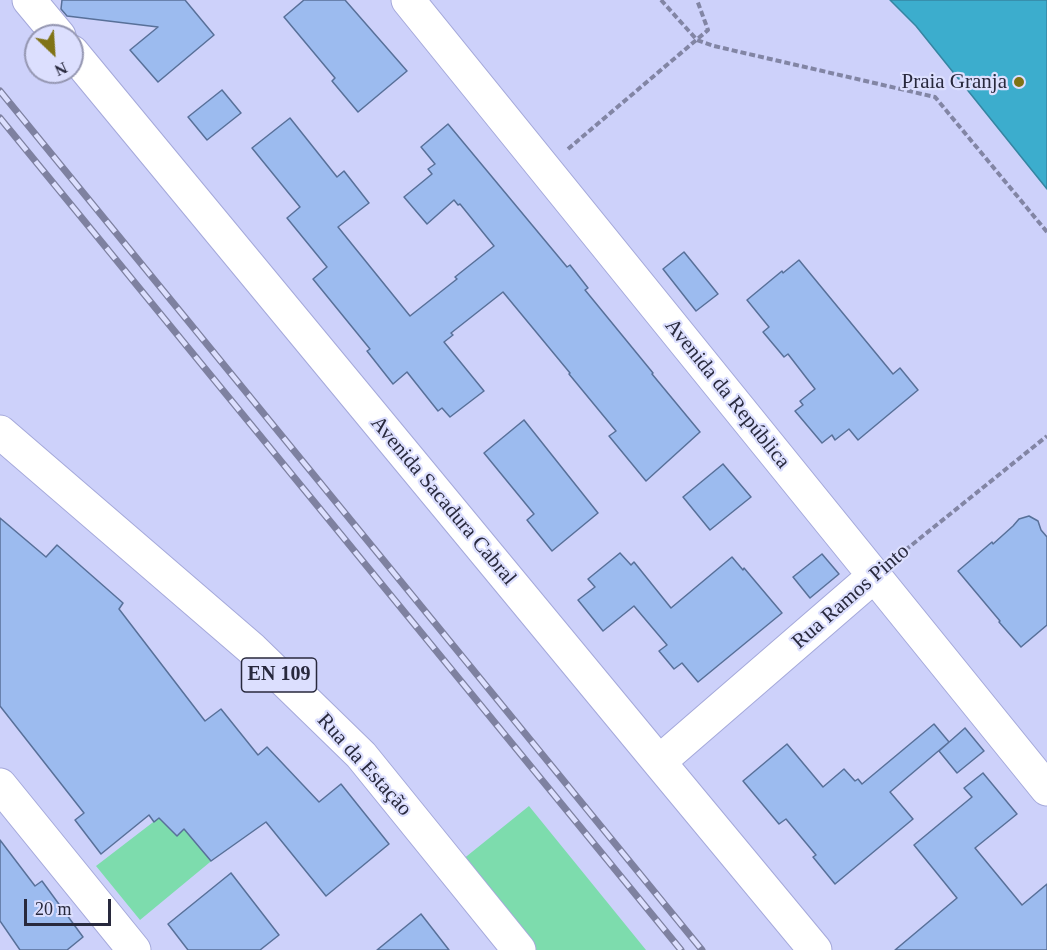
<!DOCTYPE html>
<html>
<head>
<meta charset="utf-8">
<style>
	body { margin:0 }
	#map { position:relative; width:1047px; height:950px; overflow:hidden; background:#cdd1fa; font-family:Georgia,serif }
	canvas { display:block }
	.north { position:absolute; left:24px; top:24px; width:60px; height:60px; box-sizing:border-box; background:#dcdffe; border:2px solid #9496b1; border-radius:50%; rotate:155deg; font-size:16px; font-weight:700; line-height:24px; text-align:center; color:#28293d }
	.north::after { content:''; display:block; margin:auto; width:21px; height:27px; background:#807315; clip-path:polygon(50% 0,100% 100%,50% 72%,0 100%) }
	.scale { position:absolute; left:24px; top:899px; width:87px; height:27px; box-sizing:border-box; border:3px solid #28293d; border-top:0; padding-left:8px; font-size:18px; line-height:21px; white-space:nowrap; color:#28293d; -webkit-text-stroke:4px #dcdffe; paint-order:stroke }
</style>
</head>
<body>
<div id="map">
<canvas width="1047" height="950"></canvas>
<div class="north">N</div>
<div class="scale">20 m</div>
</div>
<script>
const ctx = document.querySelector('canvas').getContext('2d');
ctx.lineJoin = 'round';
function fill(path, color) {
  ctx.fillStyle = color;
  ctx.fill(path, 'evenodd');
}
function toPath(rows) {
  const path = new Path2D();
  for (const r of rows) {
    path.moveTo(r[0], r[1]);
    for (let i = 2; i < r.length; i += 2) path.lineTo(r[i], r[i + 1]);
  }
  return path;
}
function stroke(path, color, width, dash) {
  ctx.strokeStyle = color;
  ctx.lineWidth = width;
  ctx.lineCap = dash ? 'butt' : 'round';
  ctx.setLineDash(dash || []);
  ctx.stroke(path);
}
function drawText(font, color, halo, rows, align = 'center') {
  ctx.font = font + ' Georgia,serif';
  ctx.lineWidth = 4.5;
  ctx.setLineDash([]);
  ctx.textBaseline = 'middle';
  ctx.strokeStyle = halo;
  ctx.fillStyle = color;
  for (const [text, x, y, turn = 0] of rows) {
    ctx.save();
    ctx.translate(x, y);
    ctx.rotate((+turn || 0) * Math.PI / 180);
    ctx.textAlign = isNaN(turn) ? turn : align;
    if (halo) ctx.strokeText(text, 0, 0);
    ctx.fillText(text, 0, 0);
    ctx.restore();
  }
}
fill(toPath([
	[178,803,221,853,140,920,96,866],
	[529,806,646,950,535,950,462,860]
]), '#7ddcad');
const water = toPath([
	[890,0,1047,0,1047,189,916,26,890,0]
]);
fill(water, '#3cadcd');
stroke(water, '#3685a2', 1.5);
const building = toPath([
	[62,0,185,0,214,35,158,82,130,50,158,27,67,16,61,9,62,0],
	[304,0,345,0,407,71,358,112,332,81,335,78,284,17,304,0],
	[222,90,241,113,207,140,188,117,222,90],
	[290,118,337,177,344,171,369,203,338,227,410,316,457,279,455,277,494,246,460,204,458,205,454,200,427,224,404,197,432,174,428,169,435,164,421,147,448,124,567,267,570,265,588,288,585,290,653,373,652,374,700,432,646,481,609,436,616,431,569,374,570,373,503,292,451,333,453,335,444,342,484,391,450,417,442,408,438,411,407,372,393,384,367,351,370,349,313,279,327,267,287,218,300,207,252,148,290,118],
	[684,252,718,294,696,311,663,269,684,252],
	[799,260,893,374,900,368,918,390,858,440,849,429,835,440,832,435,822,443,795,411,803,405,800,401,815,389,788,354,784,357,763,332,769,327,747,300,782,271,783,273,799,260],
	[524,420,598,513,552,551,527,520,534,514,484,453,524,420],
	[723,464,751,497,710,530,683,497,723,464],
	[1029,516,1038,521,1041,530,1047,537,1047,625,1021,647,999,622,1000,621,958,571,992,542,993,544,1013,526,1019,519,1029,516],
	[0,518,46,557,57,545,123,603,119,609,205,721,221,709,258,755,267,747,319,802,341,784,389,844,326,896,266,822,211,861,184,829,177,836,159,818,154,822,149,815,101,854,75,820,84,813,0,706,0,518],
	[620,553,631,565,634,562,671,608,732,557,743,570,744,568,782,613,698,682,682,663,674,669,659,651,667,645,634,606,603,631,578,600,595,587,588,579,620,553],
	[822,554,839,574,810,598,793,577,822,554],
	[934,724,949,742,890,792,913,819,835,884,813,857,816,855,786,819,779,824,743,781,787,744,823,787,844,769,855,781,858,779,862,784,934,724],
	[965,728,984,751,957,773,939,751,965,728],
	[983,773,1017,814,975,848,1022,905,1047,884,1047,950,895,950,957,898,914,845,972,797,964,788,983,773],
	[0,840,35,886,42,881,83,937,67,950,20,950,0,921,0,840],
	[231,873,279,935,260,950,188,950,168,924,231,873],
	[421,914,449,950,377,950,421,914]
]);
fill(building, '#9cbbef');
stroke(building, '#587099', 1.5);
const street = toPath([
	[29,0,59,36],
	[408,0,1047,789],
	[72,52,659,762,815,950],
	[659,762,874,576],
	[0,785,134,950]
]);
const primary = toPath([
	[0,432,252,649,361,755,519,950]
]);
stroke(street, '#a5a9da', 35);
stroke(primary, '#a5a9da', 35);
stroke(toPath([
	[568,149,708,30,697,0],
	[898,556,1047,436]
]), '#8285a4', 4, [6, 3]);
stroke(street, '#fff', 33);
stroke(primary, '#fff', 33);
const rail = toPath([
	[0,91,702,950],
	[0,118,681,950]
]);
stroke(rail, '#7e81a0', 7);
stroke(rail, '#dcdffe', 4.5, [14]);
stroke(toPath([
	[661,0,697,40,714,46,935,97,1047,232]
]), '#8285a4', 4, [6, 3]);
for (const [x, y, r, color] of [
	[1019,82,6,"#807315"]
]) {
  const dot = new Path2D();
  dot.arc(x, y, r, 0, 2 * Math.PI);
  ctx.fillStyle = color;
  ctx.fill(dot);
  stroke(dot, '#dcdffe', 2);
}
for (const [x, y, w] of [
	[279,675,75]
]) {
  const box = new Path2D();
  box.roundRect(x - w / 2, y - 17, w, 34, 4.5);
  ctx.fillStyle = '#dcdffe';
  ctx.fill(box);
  stroke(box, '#28293d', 1.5);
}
drawText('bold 20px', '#28293d', null, [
	["EN 109",279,675]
]);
drawText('21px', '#28293d', '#dcdffe', [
	["Praia Granja",1007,82]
], 'right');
drawText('21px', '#28293d', '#dcdffe', [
	["Avenida da República",727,394,51],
	["Avenida Sacadura Cabral",443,501,50],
	["Rua Ramos Pinto",851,597,-41],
	["Rua da Estação",364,765,48]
]);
</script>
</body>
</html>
